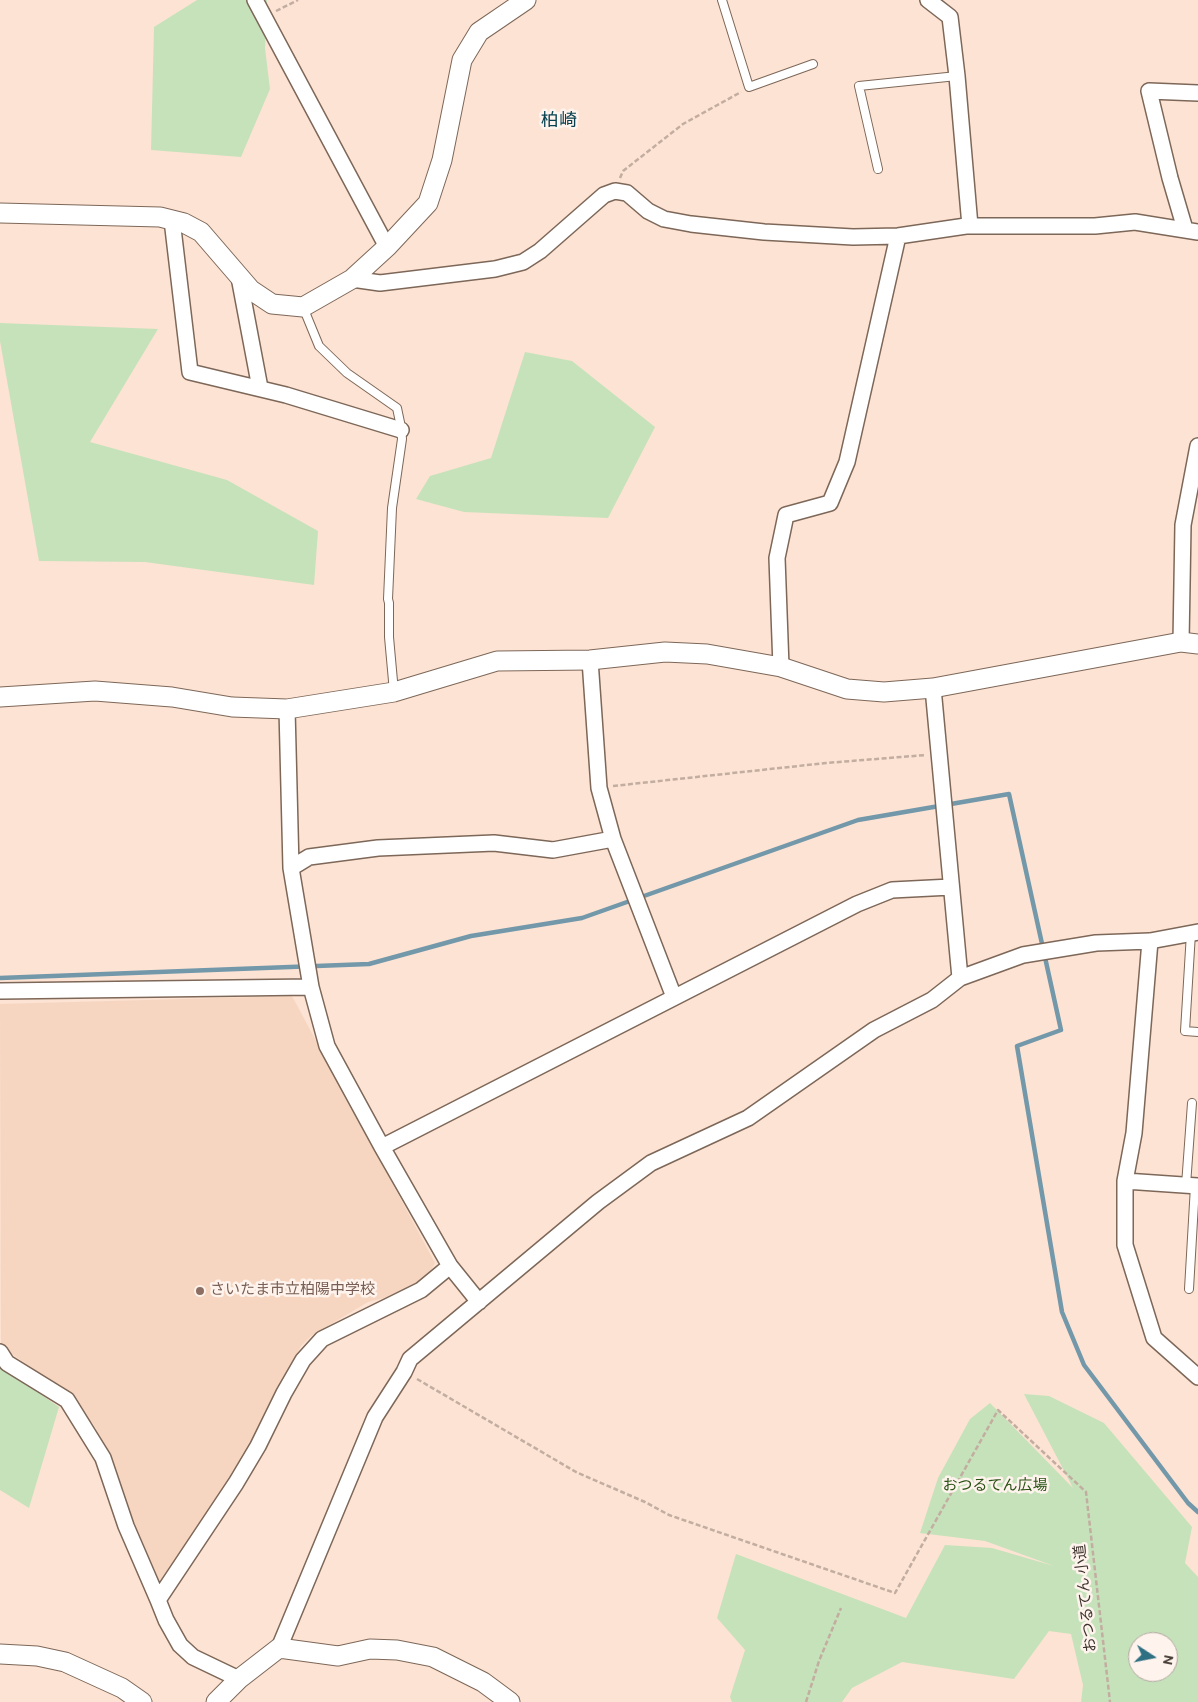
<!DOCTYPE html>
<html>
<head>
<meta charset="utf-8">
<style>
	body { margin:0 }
	#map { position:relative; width:1198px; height:1702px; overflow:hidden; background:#fde3d3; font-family:Overpass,sans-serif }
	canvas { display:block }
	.north { position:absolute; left:1128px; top:1632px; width:50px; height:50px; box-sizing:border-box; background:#fff4ed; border:1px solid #b1a7a0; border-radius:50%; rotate:101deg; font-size:14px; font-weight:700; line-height:20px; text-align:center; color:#3d342d }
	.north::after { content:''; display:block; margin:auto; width:18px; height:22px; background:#2f7083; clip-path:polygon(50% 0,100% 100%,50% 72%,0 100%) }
</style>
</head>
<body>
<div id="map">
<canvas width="1198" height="1702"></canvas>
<div class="north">N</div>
</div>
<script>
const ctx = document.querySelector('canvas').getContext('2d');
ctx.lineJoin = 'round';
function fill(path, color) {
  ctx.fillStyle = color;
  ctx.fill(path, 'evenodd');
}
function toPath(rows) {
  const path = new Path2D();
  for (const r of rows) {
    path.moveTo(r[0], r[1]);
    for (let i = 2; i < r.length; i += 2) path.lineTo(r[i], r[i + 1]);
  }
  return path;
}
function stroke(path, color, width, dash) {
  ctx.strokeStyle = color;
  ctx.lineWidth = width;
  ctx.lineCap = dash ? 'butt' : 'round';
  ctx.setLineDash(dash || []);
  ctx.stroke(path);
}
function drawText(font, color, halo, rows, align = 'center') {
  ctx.font = font + ' Overpass,"Noto Sans JP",sans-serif';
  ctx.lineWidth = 5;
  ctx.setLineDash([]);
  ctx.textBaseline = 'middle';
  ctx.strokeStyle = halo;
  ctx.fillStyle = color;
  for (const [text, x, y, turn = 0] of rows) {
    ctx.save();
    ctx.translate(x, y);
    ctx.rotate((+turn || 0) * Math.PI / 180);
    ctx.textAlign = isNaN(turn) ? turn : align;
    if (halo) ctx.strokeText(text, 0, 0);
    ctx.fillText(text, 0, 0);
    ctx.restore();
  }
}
fill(toPath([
	[292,996,435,1263,428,1275,415,1284,384,1298,368,1302,311,1336,301,1346,258,1433,230,1480,163,1585,153,1586,106,1449,94,1425,69,1395,1,1346,0,1004]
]), '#f6d6c1');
fill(toPath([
	[197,0,267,0,265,48,270,89,241,157,151,150,154,27],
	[0,323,158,329,90,442,227,480,318,531,314,585,145,562,39,561,0,341],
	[525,352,572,361,655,427,608,518,464,512,416,499,430,476,491,458],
	[0,1366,59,1407,29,1508,0,1490],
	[1024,1394,1049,1396,1104,1423,1192,1527,1185,1563,1198,1577,1198,1702,1081,1702,1083,1685,1071,1634,1049,1631,1014,1679,902,1662,852,1688,842,1702,732,1702,730,1697,745,1650,717,1618,736,1554,906,1618,945,1545,992,1548,1054,1566,985,1541,920,1533,938,1478,970,1419,990,1403,1073,1488],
	[1138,1642,1168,1642,1168,1672,1138,1672]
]), '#c6e2bb');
stroke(toPath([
	[0,978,369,964,471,936,582,918,858,820,1009,794,1061,1030,1017,1046,1062,1312,1084,1365,1188,1503,1198,1512]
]), '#7298aa', 4.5);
const service = toPath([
	[722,0,749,87,813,64],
	[878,169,859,86,957,76],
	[303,307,319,346,347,373,397,408,401,427,402,439,392,508,388,599,389,603,389,637,394,692],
	[1191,933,1185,1031,1198,1032],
	[1186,1185,1192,1103],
	[1189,1289,1195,1186]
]);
const minor = toPath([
	[255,0,387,247],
	[928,0,950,17,957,76,970,226],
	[172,220,190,372,286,395,401,430],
	[1185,229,1170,178,1149,91,1198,93],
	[239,277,260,388],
	[352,279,380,283,495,269,523,262,540,251,604,195,615,191,627,193,648,211,664,219,691,224,764,232,853,237,898,236,966,226,1095,226,1135,222,1198,232],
	[1181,642,1183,525,1198,446],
	[590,660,599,788,613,839,674,997],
	[781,667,777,558,786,515,830,503,847,462,898,236],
	[933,688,960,978],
	[287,709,291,868,311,987,327,1046,382,1147,450,1266,479,1302],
	[291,868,309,857,378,848,494,843,553,850,613,839],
	[1150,941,1134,1133,1125,1181,1125,1245,1154,1338,1198,1377],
	[0,991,311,987],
	[382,1147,857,904,892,890,951,887],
	[1125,1181,1198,1186],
	[0,1352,7,1363,67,1400,103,1458,126,1526,158,1600],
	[279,1648,375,1417,404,1372,410,1359,598,1202,651,1163,748,1118,874,1030,932,1000,960,978,1023,955,1096,943,1150,941,1198,932],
	[239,1679,193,1657,180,1645,166,1620,158,1600,236,1483,258,1446,284,1393,303,1360,322,1339,421,1290,450,1266]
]);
const tertiary = toPath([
	[0,213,160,217,184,223,201,232,251,290,272,304,303,307,352,279,387,247,428,203,442,160,462,60,479,32,526,0],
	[0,697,95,691,172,697,232,707,287,709,394,692,497,661,590,660,665,652,707,654,781,667,847,689,884,692,933,688,1181,642,1198,644],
	[0,1654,37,1656,65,1662,122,1688,142,1702],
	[216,1702,239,1679,279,1648,338,1656,370,1649,397,1650,433,1657,483,1682,510,1702]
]);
stroke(service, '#7d6758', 10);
stroke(minor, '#7d6758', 18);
stroke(tertiary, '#7d6758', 21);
stroke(toPath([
	[276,11,298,0],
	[620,178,623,171,683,124,741,92],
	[613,786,826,763,926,755],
	[417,1379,576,1472,645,1502,669,1515,895,1593,998,1410,1086,1492,1110,1702],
	[806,1702,819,1661,841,1608]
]), '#c2ada0', 2.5, [5, 2.5]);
stroke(service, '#fff', 8);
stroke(minor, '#fff', 15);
stroke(tertiary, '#fff', 19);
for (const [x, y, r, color] of [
	[200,1291,5,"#8d6e63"]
]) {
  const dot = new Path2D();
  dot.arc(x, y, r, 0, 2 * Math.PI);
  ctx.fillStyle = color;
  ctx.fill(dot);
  stroke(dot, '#fff4ed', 2);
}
drawText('15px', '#785e54', '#fff4ed', [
	["さいたま市立柏陽中学校",210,1291]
], 'left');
drawText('15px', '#285214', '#fff4ed', [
	["おつるてん広場",995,1487]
]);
drawText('15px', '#3d342d', '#fff4ed', [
	["おつるてん 小道",1087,1598,-96]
]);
drawText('18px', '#07404f', '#fff4ed', [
	["柏崎",559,122]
]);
</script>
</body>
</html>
